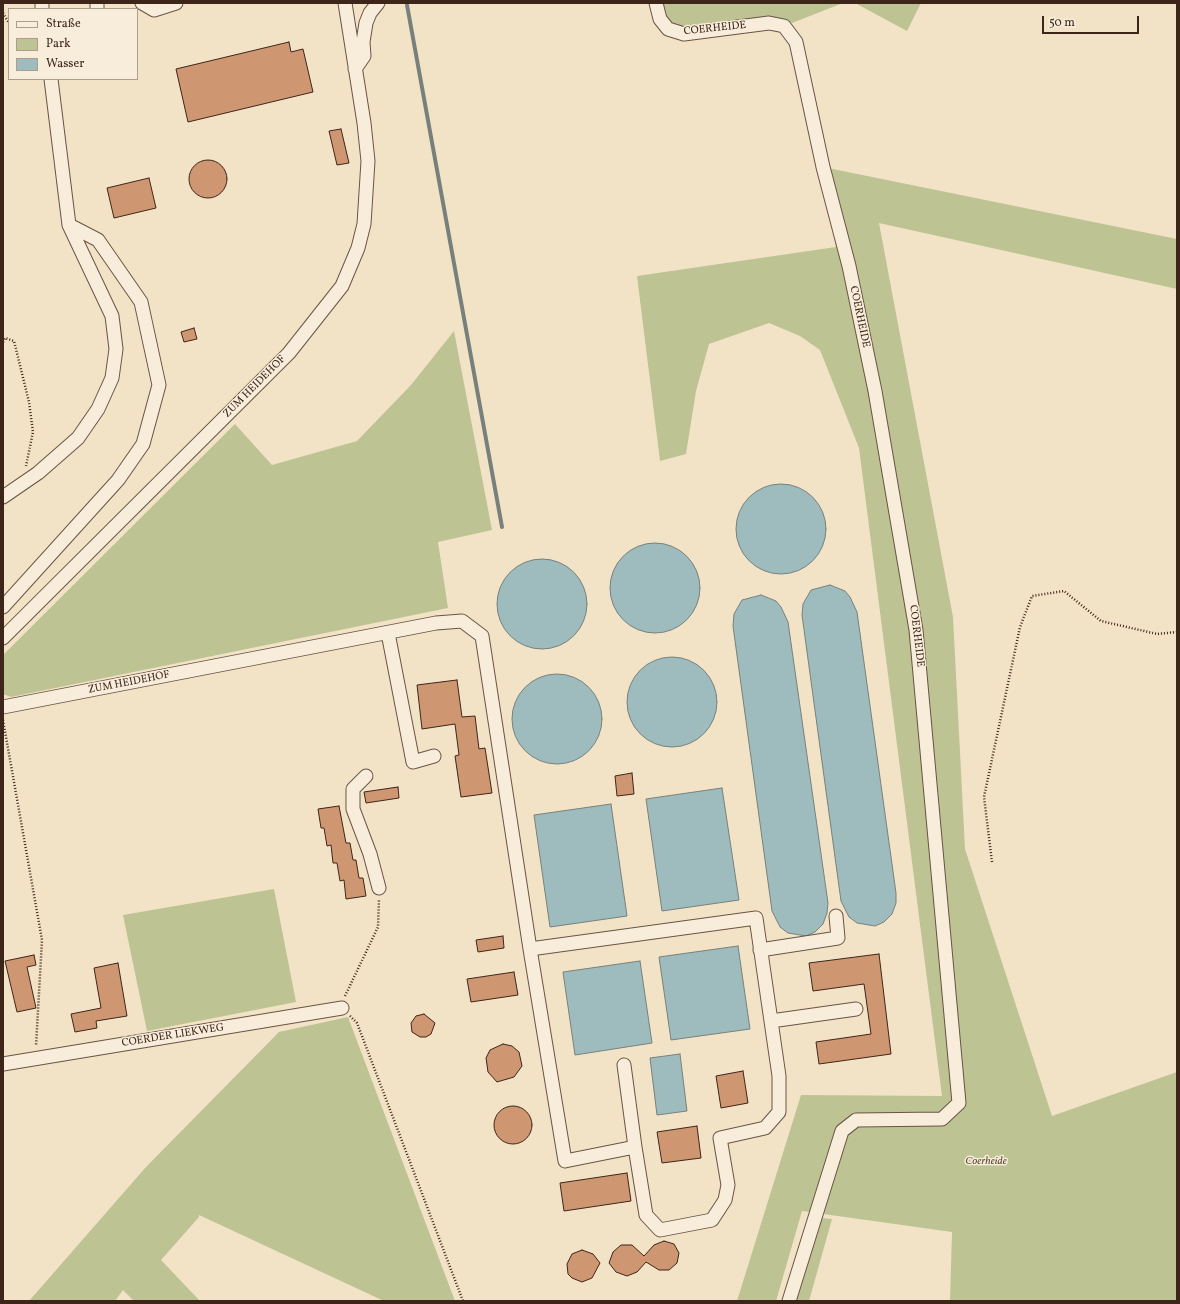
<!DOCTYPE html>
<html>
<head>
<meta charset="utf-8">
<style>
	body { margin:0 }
	#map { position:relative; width:1180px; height:1304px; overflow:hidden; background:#f2e3c6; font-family:Vollkorn,serif }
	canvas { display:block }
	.frame { position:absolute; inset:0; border:4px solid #3d251a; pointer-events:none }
	.legend { position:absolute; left:8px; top:8px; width:130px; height:72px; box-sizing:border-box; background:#f7edda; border:1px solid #ad9d8d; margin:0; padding:5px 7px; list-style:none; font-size:12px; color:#3d251a }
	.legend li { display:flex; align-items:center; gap:8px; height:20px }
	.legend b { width:20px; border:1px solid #ad9d8d }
	.scale { position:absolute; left:1042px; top:16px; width:97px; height:18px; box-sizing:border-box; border:2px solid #3d251a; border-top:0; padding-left:5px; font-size:12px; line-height:14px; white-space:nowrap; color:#3d251a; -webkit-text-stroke:3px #f7edda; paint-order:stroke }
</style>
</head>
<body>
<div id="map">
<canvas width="1180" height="1304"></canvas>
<div class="frame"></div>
<ul class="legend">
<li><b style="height:5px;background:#f7edda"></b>Straße</li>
<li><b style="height:11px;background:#bdc393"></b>Park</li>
<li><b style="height:11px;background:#9ebcbe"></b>Wasser</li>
</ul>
<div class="scale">50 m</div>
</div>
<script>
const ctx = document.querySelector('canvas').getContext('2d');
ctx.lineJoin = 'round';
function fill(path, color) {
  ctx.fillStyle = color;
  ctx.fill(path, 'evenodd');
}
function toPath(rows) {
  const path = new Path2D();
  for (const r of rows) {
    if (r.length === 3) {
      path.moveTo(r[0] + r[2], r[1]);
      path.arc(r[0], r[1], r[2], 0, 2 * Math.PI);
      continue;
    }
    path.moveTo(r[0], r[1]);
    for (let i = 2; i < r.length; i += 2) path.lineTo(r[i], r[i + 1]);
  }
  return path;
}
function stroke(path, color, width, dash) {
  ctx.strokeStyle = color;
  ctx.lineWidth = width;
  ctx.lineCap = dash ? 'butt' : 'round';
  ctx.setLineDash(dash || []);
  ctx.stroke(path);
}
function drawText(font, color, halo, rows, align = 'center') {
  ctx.font = font + ' Vollkorn,serif';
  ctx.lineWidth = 3;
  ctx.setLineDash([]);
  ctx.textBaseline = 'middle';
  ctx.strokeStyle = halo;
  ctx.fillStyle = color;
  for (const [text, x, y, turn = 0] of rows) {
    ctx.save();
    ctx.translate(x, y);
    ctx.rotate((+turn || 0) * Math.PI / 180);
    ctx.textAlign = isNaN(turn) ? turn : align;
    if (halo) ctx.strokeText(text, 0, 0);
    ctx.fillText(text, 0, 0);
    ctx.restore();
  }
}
fill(toPath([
	[660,3,843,3,792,23,784,19,767,18,683,30,666,22],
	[855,3,921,3,907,31],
	[823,167,1177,239,1177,289,879,223,953,617,965,849,1052,1116,1177,1072,1177,1301,950,1301,952,1232,802,1211,776,1301,737,1301,801,1095,942,1096,859,448,820,350,800,336,769,323,709,344,696,391,686,454,660,461,637,276,836,247],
	[454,331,492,530,438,542,448,608,11,697,3,694,3,655,235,424,272,465,357,441,411,385],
	[274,889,296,1002,147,1031,123,915],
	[348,1017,455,1301,384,1301,199,1215,199,1217,161,1260,200,1301,134,1301,123,1290,115,1301,29,1301,146,1167,279,1032],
	[821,1218,832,1219,809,1301,796,1301]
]), '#bdc393');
const water = toPath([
	[781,529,45],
	[655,588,45],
	[542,604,45],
	[830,585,845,591,850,597,857,612,896,893,896,903,892,914,884,922,875,926,857,923,849,917,841,901,802,615,803,604,811,590,830,585],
	[761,595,776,601,781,607,788,622,828,903,827,913,823,924,815,932,806,936,788,933,780,927,772,911,733,626,734,614,742,600,761,595],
	[672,702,45],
	[557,719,45],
	[722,788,739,900,662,911,646,799,722,788],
	[611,804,627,916,550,927,534,815,611,804],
	[738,946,750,1029,671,1040,659,957,738,946],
	[640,961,652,1043,575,1055,563,972,640,961],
	[680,1054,687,1111,657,1115,650,1058,680,1054]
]);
fill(water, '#9ebcbe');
stroke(water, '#77807c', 1);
stroke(toPath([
	[407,5,502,527]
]), '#77807c', 4);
const building = toPath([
	[289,42,291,52,303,49,313,92,188,122,176,69,289,42],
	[341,129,349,163,337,165,329,131,341,129],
	[208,179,19],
	[149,178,156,208,114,218,107,188,149,178],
	[194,328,197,339,184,342,181,332,194,328],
	[457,680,462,717,475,716,479,749,485,748,492,793,461,797,455,756,459,755,455,724,422,729,417,685,457,680],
	[632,773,634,794,617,796,615,776,632,773],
	[398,787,399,798,366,803,364,792,398,787],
	[339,806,346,843,350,843,353,860,356,860,359,878,363,878,366,896,346,899,344,880,340,881,337,863,333,863,331,845,327,846,324,828,321,828,318,809,339,806],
	[503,936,504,948,478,952,476,940,503,936],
	[879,954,891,1054,819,1064,816,1042,871,1034,864,984,813,991,809,963,879,954],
	[34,955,36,965,27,967,36,1008,17,1012,5,961,34,955],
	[118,963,127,1016,96,1021,97,1028,75,1032,71,1014,101,1008,94,968,118,963],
	[514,972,518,995,471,1002,467,979,514,972],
	[424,1014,435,1023,431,1034,426,1037,420,1037,412,1032,411,1023,416,1016,424,1014],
	[503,1044,512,1046,519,1052,522,1066,514,1077,497,1082,488,1072,486,1058,490,1050,503,1044],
	[743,1071,748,1103,721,1108,716,1076,743,1071],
	[513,1125,19],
	[697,1126,701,1158,662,1163,657,1132,697,1126],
	[627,1173,631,1201,564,1211,560,1183,627,1173],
	[664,1241,674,1244,679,1253,677,1263,669,1270,659,1270,646,1262,637,1272,627,1276,616,1272,609,1263,613,1252,621,1245,632,1245,644,1256,654,1245,664,1241],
	[582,1250,593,1254,600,1263,592,1278,582,1282,572,1278,568,1274,567,1264,572,1254,582,1250]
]);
fill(building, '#cf9672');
stroke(building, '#3d251a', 1);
const minor = toPath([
	[42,3,42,9],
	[97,3,97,9],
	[142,3,154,10,176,3],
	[656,3,660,19,668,29,684,34,769,23,784,26,796,42,823,167,849,266,875,391,916,630,959,1103,942,1119,856,1120,842,1131,789,1301],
	[355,69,364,56,363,42,366,23,370,13,378,3],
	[3,497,38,473,78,438,98,409,112,378,116,349,112,316,69,225,51,79],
	[3,607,118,480,143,444,159,385,141,302,98,240,69,225],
	[388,633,413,762,434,756],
	[3,638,289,353,342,286,358,248,364,224,368,161,364,123,345,3],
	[3,707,436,623,462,621,482,636,530,949,565,1161,635,1147,624,1065],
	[366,776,353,789,353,809,370,854,379,888],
	[530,949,756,918,779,1076,779,1112,765,1128,720,1138,728,1185,725,1200,712,1220,660,1230,646,1215,635,1147],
	[760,950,838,938,836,916],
	[771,1021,856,1009],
	[3,1064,342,1008]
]);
stroke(minor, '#6a5445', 15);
stroke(toPath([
	[3,13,9,23],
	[3,342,5,338,14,341,29,402,33,432,26,466],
	[3,720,42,940,36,1046],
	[992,862,984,797,1020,627,1032,596,1064,591,1101,621,1157,634,1177,632],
	[345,996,378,927,379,899],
	[350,1016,357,1023,463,1301]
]), '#3d251a', 2.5, [1, 2]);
stroke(minor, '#f7edda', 13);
drawText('11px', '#3d251a', '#f7edda', [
	["COERHEIDE",715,29,-6],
	["COERHEIDE",859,317,78],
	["ZUM HEIDEHOF",255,387,-45],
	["COERHEIDE",916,636,83],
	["ZUM HEIDEHOF",129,683,-11],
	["COERDER LIEKWEG",173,1036,-9]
]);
drawText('italic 11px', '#5d4c38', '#f7edda', [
	["Coerheide",986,1162]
]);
</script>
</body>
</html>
